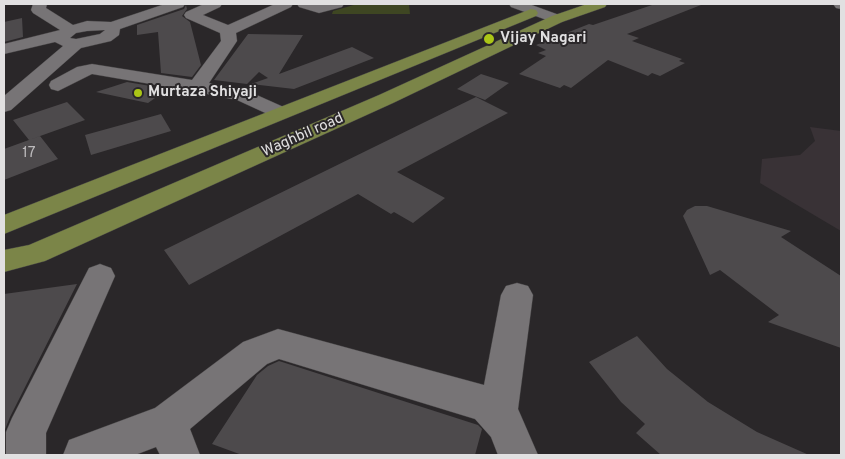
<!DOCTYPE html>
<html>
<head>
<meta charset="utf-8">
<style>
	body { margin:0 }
	#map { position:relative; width:845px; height:459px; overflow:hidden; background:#2a2729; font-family:Overpass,sans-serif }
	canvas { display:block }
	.frame { position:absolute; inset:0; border:5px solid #e1e0e1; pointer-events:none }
</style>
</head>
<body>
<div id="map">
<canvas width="845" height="459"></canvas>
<div class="frame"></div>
</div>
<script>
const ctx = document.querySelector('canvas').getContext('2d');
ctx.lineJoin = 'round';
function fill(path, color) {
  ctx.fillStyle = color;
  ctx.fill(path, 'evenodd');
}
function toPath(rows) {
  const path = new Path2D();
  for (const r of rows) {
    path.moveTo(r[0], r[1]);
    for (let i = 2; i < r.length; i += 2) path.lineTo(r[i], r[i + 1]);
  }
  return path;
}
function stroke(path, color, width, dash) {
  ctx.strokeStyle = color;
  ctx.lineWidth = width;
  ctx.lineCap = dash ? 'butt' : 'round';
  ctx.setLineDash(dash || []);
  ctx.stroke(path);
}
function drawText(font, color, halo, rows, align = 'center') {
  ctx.font = font + ' Overpass,sans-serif';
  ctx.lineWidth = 4;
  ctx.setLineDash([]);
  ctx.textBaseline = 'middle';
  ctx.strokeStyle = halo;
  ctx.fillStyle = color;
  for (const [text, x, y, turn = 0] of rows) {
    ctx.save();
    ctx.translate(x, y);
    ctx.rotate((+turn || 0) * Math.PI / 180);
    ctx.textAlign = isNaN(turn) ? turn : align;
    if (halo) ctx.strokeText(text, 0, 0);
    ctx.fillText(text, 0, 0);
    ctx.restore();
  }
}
fill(toPath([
	[810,127,841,131,841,231,760,183,762,159,800,155,815,141]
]), '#393236');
fill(toPath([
	[357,4,409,4,410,14,332,14,333,11]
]), '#3e4622');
fill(toPath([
	[655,4,701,4,701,5,627,34,639,38,632,41,682,59,679,61,685,63,660,76,652,73,648,76,608,60,571,88,564,85,560,88,519,74,546,56,538,53,546,50,536,45,589,24,593,25],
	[186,5,187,9,182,16,190,22,201,65,192,77,161,73,158,32,137,35,137,25,184,9],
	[22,18,23,37,4,42,4,22],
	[248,34,303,35,279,74,352,47,374,58,294,89,251,84,268,78,259,72,247,84,214,80],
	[481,74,509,83,485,100,457,89],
	[127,82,168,89,148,103,96,92],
	[476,97,508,113,397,172,445,198,413,223,394,212,391,214,358,194,189,285,164,250],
	[67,102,85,120,29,140,13,120],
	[161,114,171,131,91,155,85,135],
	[40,136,58,159,4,180,4,149],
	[695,206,707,206,791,231,781,237,841,276,841,348,768,322,779,315,720,270,710,275,683,216,687,210],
	[77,284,10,417,4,432,4,455,4,294],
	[637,336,667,369,708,402,757,432,809,455,661,455,636,433,645,424,621,402,589,362],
	[279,361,478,425,482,429,475,455,242,455,212,444,257,375,268,366]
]), '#4d4a4c');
const minor = toPath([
	[33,4,47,4,46,8,73,25,87,21,111,22,165,4,185,4,183,7,120,29,119,35,111,41,81,48,11,110,4,112,4,96,63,46,55,42,4,54,4,44,60,30,33,13,31,10,33,4],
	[105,30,100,34,76,39,70,38,76,33,87,31,105,30],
	[204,4,222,4,220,7,203,15,228,25,275,4,293,4,291,7,236,33,237,41,209,83,250,92,288,109,291,113,288,117,281,119,274,117,237,100,197,92,92,74,58,91,51,89,49,85,51,81,77,67,92,64,192,80,221,41,220,33,186,18,184,15,186,12,204,4],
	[297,4,344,4,342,7,319,13,299,7,297,4],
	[509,4,529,4,562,16,564,19,562,22,552,22,511,7,509,4],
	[833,4,841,4,841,9,836,8,833,4],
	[100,264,111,268,115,276,46,433,46,455,6,455,6,432,12,418,89,268,100,264],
	[517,283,528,286,533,295,518,409,538,455,498,455,491,437,475,419,279,359,267,364,190,429,200,455,160,455,156,447,135,455,63,455,69,440,155,408,243,342,278,329,484,385,501,295,506,286,517,283]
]);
const major = toPath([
	[587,4,607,4,605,7,562,22,393,103,45,261,4,272,4,250,29,245,379,95,552,16,587,4],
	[531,9,536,10,538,13,536,16,4,234,4,215,531,9]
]);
stroke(minor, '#444243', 1);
stroke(major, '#444243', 1);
fill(minor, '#777476');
fill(major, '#7b8548');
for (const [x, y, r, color] of [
	[489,39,6,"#abc616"],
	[138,93,5,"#abc616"]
]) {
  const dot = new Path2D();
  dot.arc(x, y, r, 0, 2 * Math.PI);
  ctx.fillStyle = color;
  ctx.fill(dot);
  stroke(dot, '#2a2729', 2);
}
drawText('bold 15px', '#e1e0e1', '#2a2729', [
	["Vijay Nagari",500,39],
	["Murtaza Shiyaji",148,93]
], 'left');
drawText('15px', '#e1e0e1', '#2a2729', [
	["Waghbil road",303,136,-24]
]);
drawText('15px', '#bcbabc', null, [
	["17",29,154]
]);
</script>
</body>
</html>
